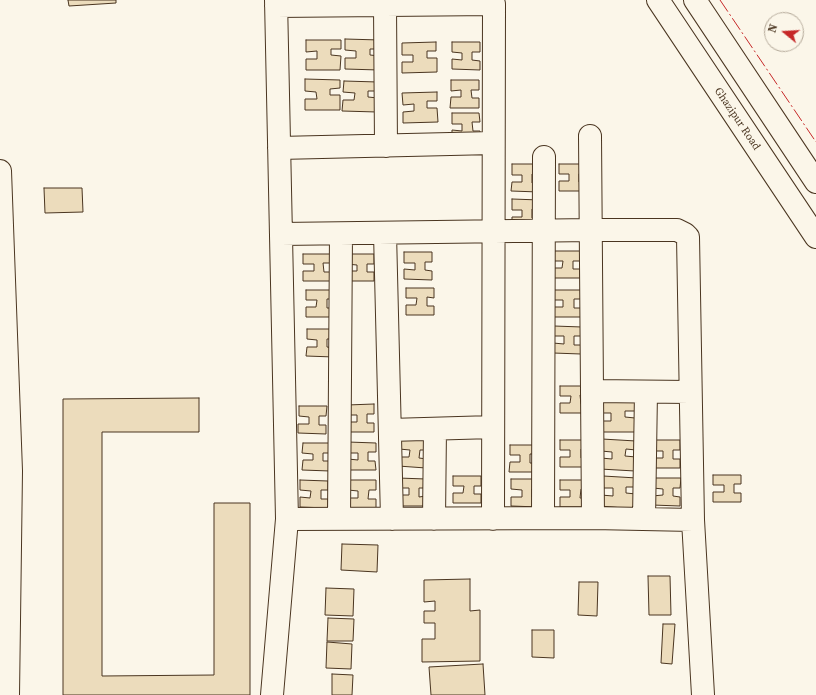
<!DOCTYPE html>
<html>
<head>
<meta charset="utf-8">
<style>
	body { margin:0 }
	#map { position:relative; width:816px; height:695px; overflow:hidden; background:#fbf6e9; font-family:"Source Serif 4",serif }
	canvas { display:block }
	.north { position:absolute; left:764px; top:12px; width:40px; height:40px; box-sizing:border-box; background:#fbf6e9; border:1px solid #b4a999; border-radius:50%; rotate:288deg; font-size:11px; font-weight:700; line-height:16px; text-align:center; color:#4a3520 }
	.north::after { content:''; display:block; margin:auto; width:14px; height:18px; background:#c62828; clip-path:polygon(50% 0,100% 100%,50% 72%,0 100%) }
</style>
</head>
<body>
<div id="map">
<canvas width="816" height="695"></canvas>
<div class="north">N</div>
</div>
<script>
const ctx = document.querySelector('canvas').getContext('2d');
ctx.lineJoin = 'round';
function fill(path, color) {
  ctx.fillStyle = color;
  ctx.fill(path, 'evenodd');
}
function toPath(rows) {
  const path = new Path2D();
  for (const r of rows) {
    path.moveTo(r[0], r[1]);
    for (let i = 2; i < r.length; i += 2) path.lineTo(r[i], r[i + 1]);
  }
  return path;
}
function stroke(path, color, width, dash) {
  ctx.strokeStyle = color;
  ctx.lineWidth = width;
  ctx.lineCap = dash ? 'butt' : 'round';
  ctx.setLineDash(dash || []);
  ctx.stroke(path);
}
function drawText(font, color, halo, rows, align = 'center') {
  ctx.font = font + ' "Source Serif 4",serif';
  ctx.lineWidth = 3;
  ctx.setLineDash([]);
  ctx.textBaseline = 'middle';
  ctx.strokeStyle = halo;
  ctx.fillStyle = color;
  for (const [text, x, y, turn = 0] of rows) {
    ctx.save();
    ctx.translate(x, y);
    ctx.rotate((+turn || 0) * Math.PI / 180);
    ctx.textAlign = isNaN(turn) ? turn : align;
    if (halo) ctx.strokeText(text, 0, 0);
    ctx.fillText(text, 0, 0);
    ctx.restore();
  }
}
const building = toPath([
	[68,0,116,0,116,3,69,6,68,0],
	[345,39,380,40,380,49,370,49,370,55,380,56,379,70,345,69,345,58,356,58,356,51,345,50,345,39],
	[306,40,341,40,341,49,331,49,331,55,341,56,340,70,306,70,306,59,317,59,317,51,306,52,306,40],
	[436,42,436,51,427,51,427,58,437,58,437,72,402,73,402,62,413,62,413,55,402,55,402,43,436,42],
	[452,42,480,42,480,52,472,52,472,60,480,61,480,70,452,69,452,59,462,60,462,53,452,52,452,42],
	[305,79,340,80,340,88,330,89,330,95,340,95,340,110,305,110,305,99,317,99,316,92,305,91,305,79],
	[451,80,479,80,479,90,471,90,472,98,479,98,479,108,450,108,451,97,461,97,461,90,451,91,451,80],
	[344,81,378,82,378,91,368,91,368,97,378,98,377,112,342,111,343,100,354,100,355,93,343,92,344,81],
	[437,92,437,101,427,101,427,108,437,108,438,122,403,123,403,112,414,111,414,104,403,105,402,93,437,92],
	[452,113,479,113,480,122,472,122,473,131,480,131,480,140,452,140,452,130,462,131,462,124,452,124,452,113],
	[512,164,540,164,540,174,532,174,532,183,539,183,539,192,511,191,512,182,522,182,522,175,512,175,512,164],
	[559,164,587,164,579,174,579,182,587,182,587,191,559,191,559,181,569,181,569,174,559,174,559,164],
	[44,188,82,188,83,212,45,213,44,188],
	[512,199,540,200,540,209,532,209,532,218,540,218,512,227,512,217,522,217,522,210,512,210,512,199],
	[552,251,580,251,580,261,573,261,573,269,580,269,580,278,552,278,552,268,562,268,563,261,552,261,552,251],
	[404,252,432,252,432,262,425,262,425,270,432,271,432,280,404,279,404,269,415,270,415,263,404,263,404,252],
	[303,254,331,254,331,263,323,263,324,272,331,272,331,281,303,281,303,271,314,271,314,264,303,264,303,254],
	[347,254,374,254,374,264,367,264,367,272,374,272,374,281,346,281,346,271,357,271,357,265,346,264,347,254],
	[406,288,434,288,434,298,427,297,427,306,434,306,434,315,406,315,406,305,416,305,417,298,406,298,406,288],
	[306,290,334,290,334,299,327,299,327,308,334,308,334,317,306,317,306,307,316,307,317,300,306,300,306,290],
	[553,290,581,290,581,299,574,299,574,308,581,308,581,317,553,317,553,307,563,307,563,300,553,300,553,290],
	[554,326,582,327,581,336,574,336,574,345,581,345,581,354,553,353,553,343,564,344,564,336,554,336,554,326],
	[307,329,335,329,335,339,327,339,327,347,334,348,334,357,306,356,307,347,317,347,317,340,307,339,307,329],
	[560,386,588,386,588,396,580,395,581,404,588,404,588,413,560,413,560,403,570,403,571,396,560,396,560,386],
	[199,398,199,432,102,432,102,676,214,675,214,503,250,503,250,695,63,695,63,399,199,398],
	[600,401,635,402,635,411,625,411,625,417,635,418,635,432,600,432,600,421,611,421,611,413,600,413,600,401],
	[374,404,374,414,367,414,367,423,374,423,374,432,346,432,346,422,357,422,357,415,346,415,347,405,374,404],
	[299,406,327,406,326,416,319,416,319,425,326,425,326,434,298,433,298,424,309,424,309,417,299,416,299,406],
	[399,439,427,440,427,450,420,450,419,458,427,459,426,468,398,466,399,457,409,457,410,450,399,449,399,439],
	[602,439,636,441,636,450,626,449,625,456,636,457,635,471,600,469,601,458,612,459,612,452,601,451,602,439],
	[560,440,588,440,588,449,581,449,581,458,588,458,588,467,560,467,560,457,570,457,570,450,560,450,560,440],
	[652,440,680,440,680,450,673,450,673,459,680,459,680,468,652,468,652,458,663,458,663,451,652,451,652,440],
	[348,442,376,443,376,452,368,452,368,461,375,461,376,470,347,470,348,459,358,460,358,453,348,453,348,442],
	[303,443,331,443,331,453,323,453,323,461,330,461,330,471,302,470,303,460,313,460,313,454,302,453,303,443],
	[510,445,538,445,537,454,530,454,530,463,538,463,537,472,509,472,510,462,520,462,520,455,510,455,510,445],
	[713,475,741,475,741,484,734,484,734,493,741,493,741,502,713,502,713,492,724,492,724,485,713,485,713,475],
	[453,476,481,476,481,486,474,486,474,494,481,494,481,503,453,503,453,493,463,493,464,486,453,486,453,476],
	[603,476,637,478,636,487,626,487,626,493,636,494,635,509,600,506,601,495,613,496,613,488,602,488,603,476],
	[398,478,426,479,426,488,419,488,419,497,426,496,426,506,398,506,398,495,409,495,409,488,398,488,398,478],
	[653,478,681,478,680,488,673,488,673,496,680,497,680,506,652,505,652,496,663,495,663,489,653,488,653,478],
	[511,479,539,479,539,489,532,489,532,497,539,498,539,507,511,506,511,497,522,497,522,490,511,489,511,479],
	[300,480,328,481,328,490,321,490,321,499,328,499,328,508,300,507,300,497,310,498,311,491,300,490,300,480],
	[348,480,376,480,376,490,369,490,368,499,376,499,376,508,348,508,348,498,358,498,358,491,348,490,348,480],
	[560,480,588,480,588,489,581,489,580,498,588,498,588,507,560,507,560,497,570,497,570,490,560,490,560,480],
	[342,544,378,545,377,572,341,570,342,544],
	[648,576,670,576,671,615,649,615,648,576],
	[470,579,470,611,480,610,480,661,422,662,422,639,435,639,435,623,424,623,424,611,435,611,435,601,424,602,424,580,470,579],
	[579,582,598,582,597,616,578,615,579,582],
	[326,588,354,589,353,616,325,615,326,588],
	[328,618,354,619,353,641,327,641,328,618],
	[663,624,675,624,672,664,661,663,663,624],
	[532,630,554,630,554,658,532,657,532,630],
	[327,642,352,644,351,669,326,668,327,642],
	[483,664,485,695,431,695,429,667,483,664],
	[332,674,353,675,352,695,332,695,332,674]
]);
fill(building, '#ecdcbc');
stroke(building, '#4a3520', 1);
const minor = toPath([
	[491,0,494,4,493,519],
	[276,6,494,4],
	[385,6,386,146],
	[590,136,593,518],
	[279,148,493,143],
	[0,171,11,471,8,695],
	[385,233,392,519],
	[281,234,591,230,677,230,685,234,688,237,693,520,703,695],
	[592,391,690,392],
	[390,430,493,427],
	[543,518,544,157],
	[287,519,593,518,693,520],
	[339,519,341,234],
	[434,519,435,429],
	[644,519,646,392],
	[272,695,287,519,276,0]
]);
const major = toPath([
	[658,0,816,237],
	[695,0,816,182]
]);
stroke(minor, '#4a3520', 24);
stroke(major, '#4a3520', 24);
stroke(minor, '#fbf6e9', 22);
stroke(major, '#fbf6e9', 22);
stroke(toPath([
	[720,0,816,142]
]), '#c62828', 1, [14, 3, 2, 3]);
drawText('11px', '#4a3520', '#fbf6e9', [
	["Ghazipur Road",737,119,56]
]);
</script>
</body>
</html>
